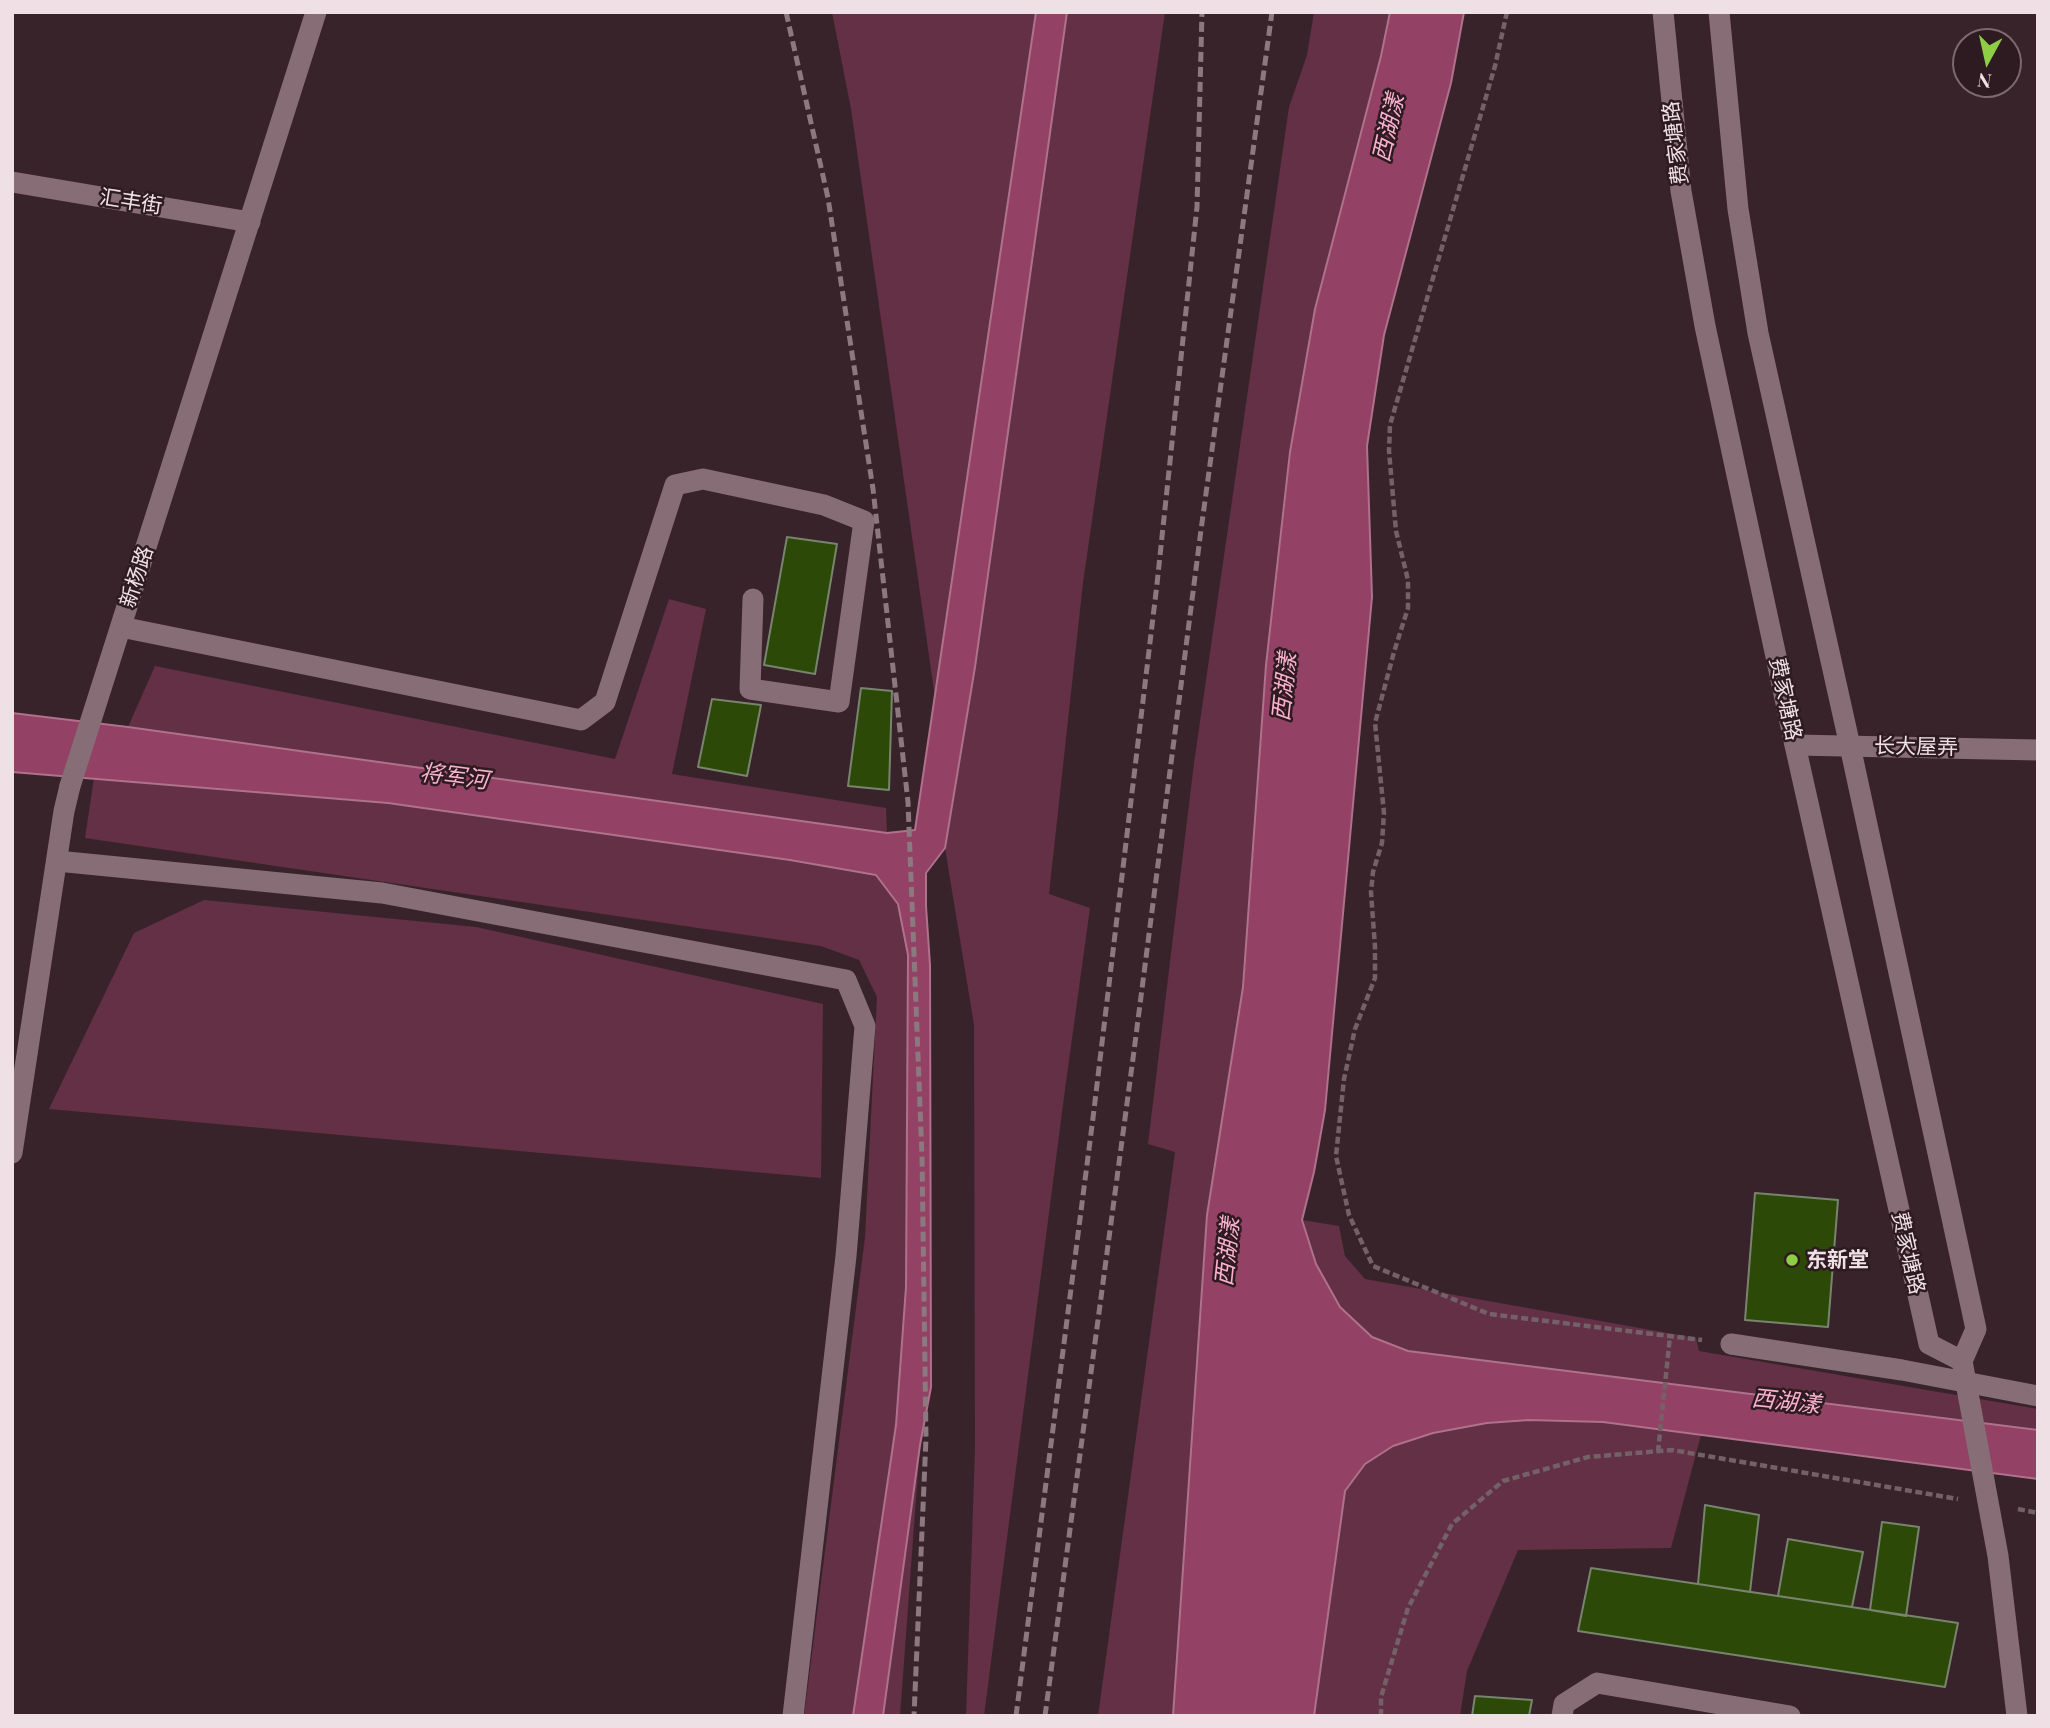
<!DOCTYPE html>
<html>
<head>
<meta charset="utf-8">
<style>
	body { margin:0 }
	#map { position:relative; width:2050px; height:1728px; overflow:hidden; background:#38232b; font-family:"Playfair Display",serif }
	canvas { display:block }
	.frame { position:absolute; inset:0; border:14px solid #efe0e5; pointer-events:none }
	.north { position:absolute; left:1952px; top:28px; width:70px; height:70px; box-sizing:border-box; background:#2e1a21; border:2px solid #7b696f; border-radius:50%; rotate:188deg; font-size:19px; font-weight:700; line-height:28px; text-align:center; color:#efe0e5 }
	.north::after { content:''; display:block; margin:auto; width:24px; height:32px; background:#8dce44; clip-path:polygon(50% 0,100% 100%,50% 72%,0 100%) }
</style>
</head>
<body>
<div id="map">
<canvas width="2050" height="1728"></canvas>
<div class="frame"></div>
<div class="north">N</div>
</div>
<script>
const ctx = document.querySelector('canvas').getContext('2d');
ctx.lineJoin = 'round';
function fill(path, color) {
  ctx.fillStyle = color;
  ctx.fill(path, 'evenodd');
}
function toPath(rows) {
  const path = new Path2D();
  for (const r of rows) {
    path.moveTo(r[0], r[1]);
    for (let i = 2; i < r.length; i += 2) path.lineTo(r[i], r[i + 1]);
  }
  return path;
}
function stroke(path, color, width, dash) {
  ctx.strokeStyle = color;
  ctx.lineWidth = width;
  ctx.lineCap = dash ? 'butt' : 'round';
  ctx.setLineDash(dash || []);
  ctx.stroke(path);
}
function drawText(font, color, halo, rows, align = 'center') {
  ctx.font = font + ' "Playfair Display","Noto Sans SC",serif';
  ctx.lineWidth = 5;
  ctx.setLineDash([]);
  ctx.textBaseline = 'middle';
  ctx.strokeStyle = halo;
  ctx.fillStyle = color;
  for (const [text, x, y, turn = 0] of rows) {
    ctx.save();
    ctx.translate(x, y);
    ctx.rotate((+turn || 0) * Math.PI / 180);
    ctx.textAlign = isNaN(turn) ? turn : align;
    if (halo) ctx.strokeText(text, 0, 0);
    ctx.fillText(text, 0, 0);
    ctx.restore();
  }
}
fill(toPath([
	[832,12,1036,12,935,698,851,109],
	[1067,12,1165,12,1083,583,1049,894,1090,908,1064,1097,984,1716,966,1716,975,1449,974,1025,945,848,975,667],
	[1314,12,1389,12,1381,56,1315,308,1290,452,1266,665,1243,987,1207,1215,1173,1716,1098,1716,1175,1152,1148,1144,1194,763,1289,107,1307,55],
	[669,599,706,609,672,774,886,808,887,833,128,727,155,666,615,759],
	[94,778,388,803,790,860,876,875,898,904,908,955,906,1287,896,1425,853,1716,804,1716,865,1237,877,997,859,960,821,946,85,838],
	[204,900,476,927,823,1004,821,1178,49,1109,134,933],
	[1302,1220,1339,1226,1345,1256,1365,1279,1696,1338,1699,1351,2038,1409,2038,1430,1408,1351,1372,1337,1340,1307,1316,1264],
	[1529,1420,1603,1422,1701,1435,1671,1548,1518,1550,1467,1671,1460,1716,1314,1716,1345,1491,1365,1464,1393,1446,1433,1433,1487,1423],
	[920,1445,900,1716,883,1716]
]), '#633045');
const water = toPath([
	[1036,12,1067,12,975,667,945,848,926,873,926,906,930,965,931,1387,920,1445,883,1716,853,1716,896,1425,906,1287,908,955,898,904,876,875,790,860,388,803,12,772,12,713,128,727,887,833,915,830,1036,12],
	[1390,12,1464,12,1451,83,1384,335,1367,446,1372,597,1325,1110,1314,1172,1302,1220,1316,1264,1340,1307,1372,1337,1408,1351,2038,1430,2038,1479,1603,1422,1529,1420,1487,1423,1433,1433,1393,1446,1365,1464,1345,1491,1314,1716,1173,1716,1207,1215,1243,987,1266,665,1290,452,1315,309,1381,56,1390,12]
]);
fill(water, '#934164');
stroke(water, '#af718b', 2);
const building = toPath([
	[787,537,837,544,815,674,764,665,787,537],
	[861,688,892,691,889,790,848,786,861,688],
	[712,699,761,705,747,776,698,767,712,699],
	[1755,1193,1838,1200,1828,1327,1745,1320,1755,1193],
	[1705,1505,1759,1515,1750,1592,1698,1584,1705,1505],
	[1882,1522,1919,1527,1906,1616,1870,1610,1882,1522],
	[1788,1539,1863,1552,1852,1607,1778,1596,1788,1539],
	[1591,1568,1958,1623,1945,1687,1578,1631,1591,1568],
	[1475,1696,1532,1700,1529,1716,1472,1716,1475,1696]
]);
fill(building, '#2d4908');
stroke(building, '#78846e', 2);
stroke(toPath([
	[1507,12,1495,66,1390,425,1389,451,1396,531,1408,580,1408,608,1394,652,1375,723,1384,813,1382,843,1373,872,1371,892,1375,947,1375,978,1355,1029,1344,1079,1336,1156,1349,1215,1373,1266,1489,1314,1702,1340],
	[1658,1452,1670,1336],
	[2018,1509,2038,1513],
	[1381,1716,1381,1697,1408,1608,1452,1524,1503,1481,1588,1457,1672,1450,1958,1499]
]), '#746168', 4.5, [7, 3.5]);
stroke(toPath([
	[121,627,581,720,605,702,675,485,703,479,824,505,864,521,839,702,750,689,753,599],
	[57,861,382,893,846,980,865,1026,846,1256,793,1716],
	[1731,1344,1902,1370,2038,1396],
	[1562,1716,1564,1704,1597,1683,1790,1716]
]), '#876d76', 21);
stroke(toPath([
	[12,182,250,222],
	[1795,745,2038,750],
	[70,786,316,12]
]), '#876d76', 21);
stroke(toPath([
	[1663,12,1681,191,1705,326,1795,745,1929,1344,1962,1361],
	[1719,12,1738,209,1758,333,1850,746,1976,1329,1962,1361,1998,1556,2017,1716],
	[12,1153,64,811,70,786]
]), '#876d76', 21);
stroke(toPath([
	[786,12,828,198,873,489,908,802,922,1157,926,1438,914,1716],
	[1016,1716,1093,1118,1157,584,1197,207,1202,12],
	[1045,1716,1134,1051,1201,530,1272,12]
]), '#8b797f', 5, [10, 5]);
for (const [x, y, r, color] of [
	[1792,1260,7,"#8dce44"]
]) {
  const dot = new Path2D();
  dot.arc(x, y, r, 0, 2 * Math.PI);
  ctx.fillStyle = color;
  ctx.fill(dot);
  stroke(dot, '#2e1a21', 2.5);
}
drawText('21px', '#efe0e5', '#2e1a21', [
	["费家塘路",1676,143,-97],
	["汇丰街",131,202,9],
	["新杨路",137,577,-72],
	["费家塘路",1785,699,78],
	["长大屋弄",1916,747,1],
	["费家塘路",1908,1253,77]
]);
drawText('bold 21px', '#efe0e5', '#2e1a21', [
	["东新堂",1806,1260]
], 'left');
drawText('italic 23px', '#f9b2cc', '#2e1a21', [
	["西湖漾",1389,128,-77],
	["西湖漾",1285,687,-84],
	["将军河",454,777,7],
	["西湖漾",1228,1252,-84],
	["西湖漾",1786,1402,6]
]);
</script>
</body>
</html>
